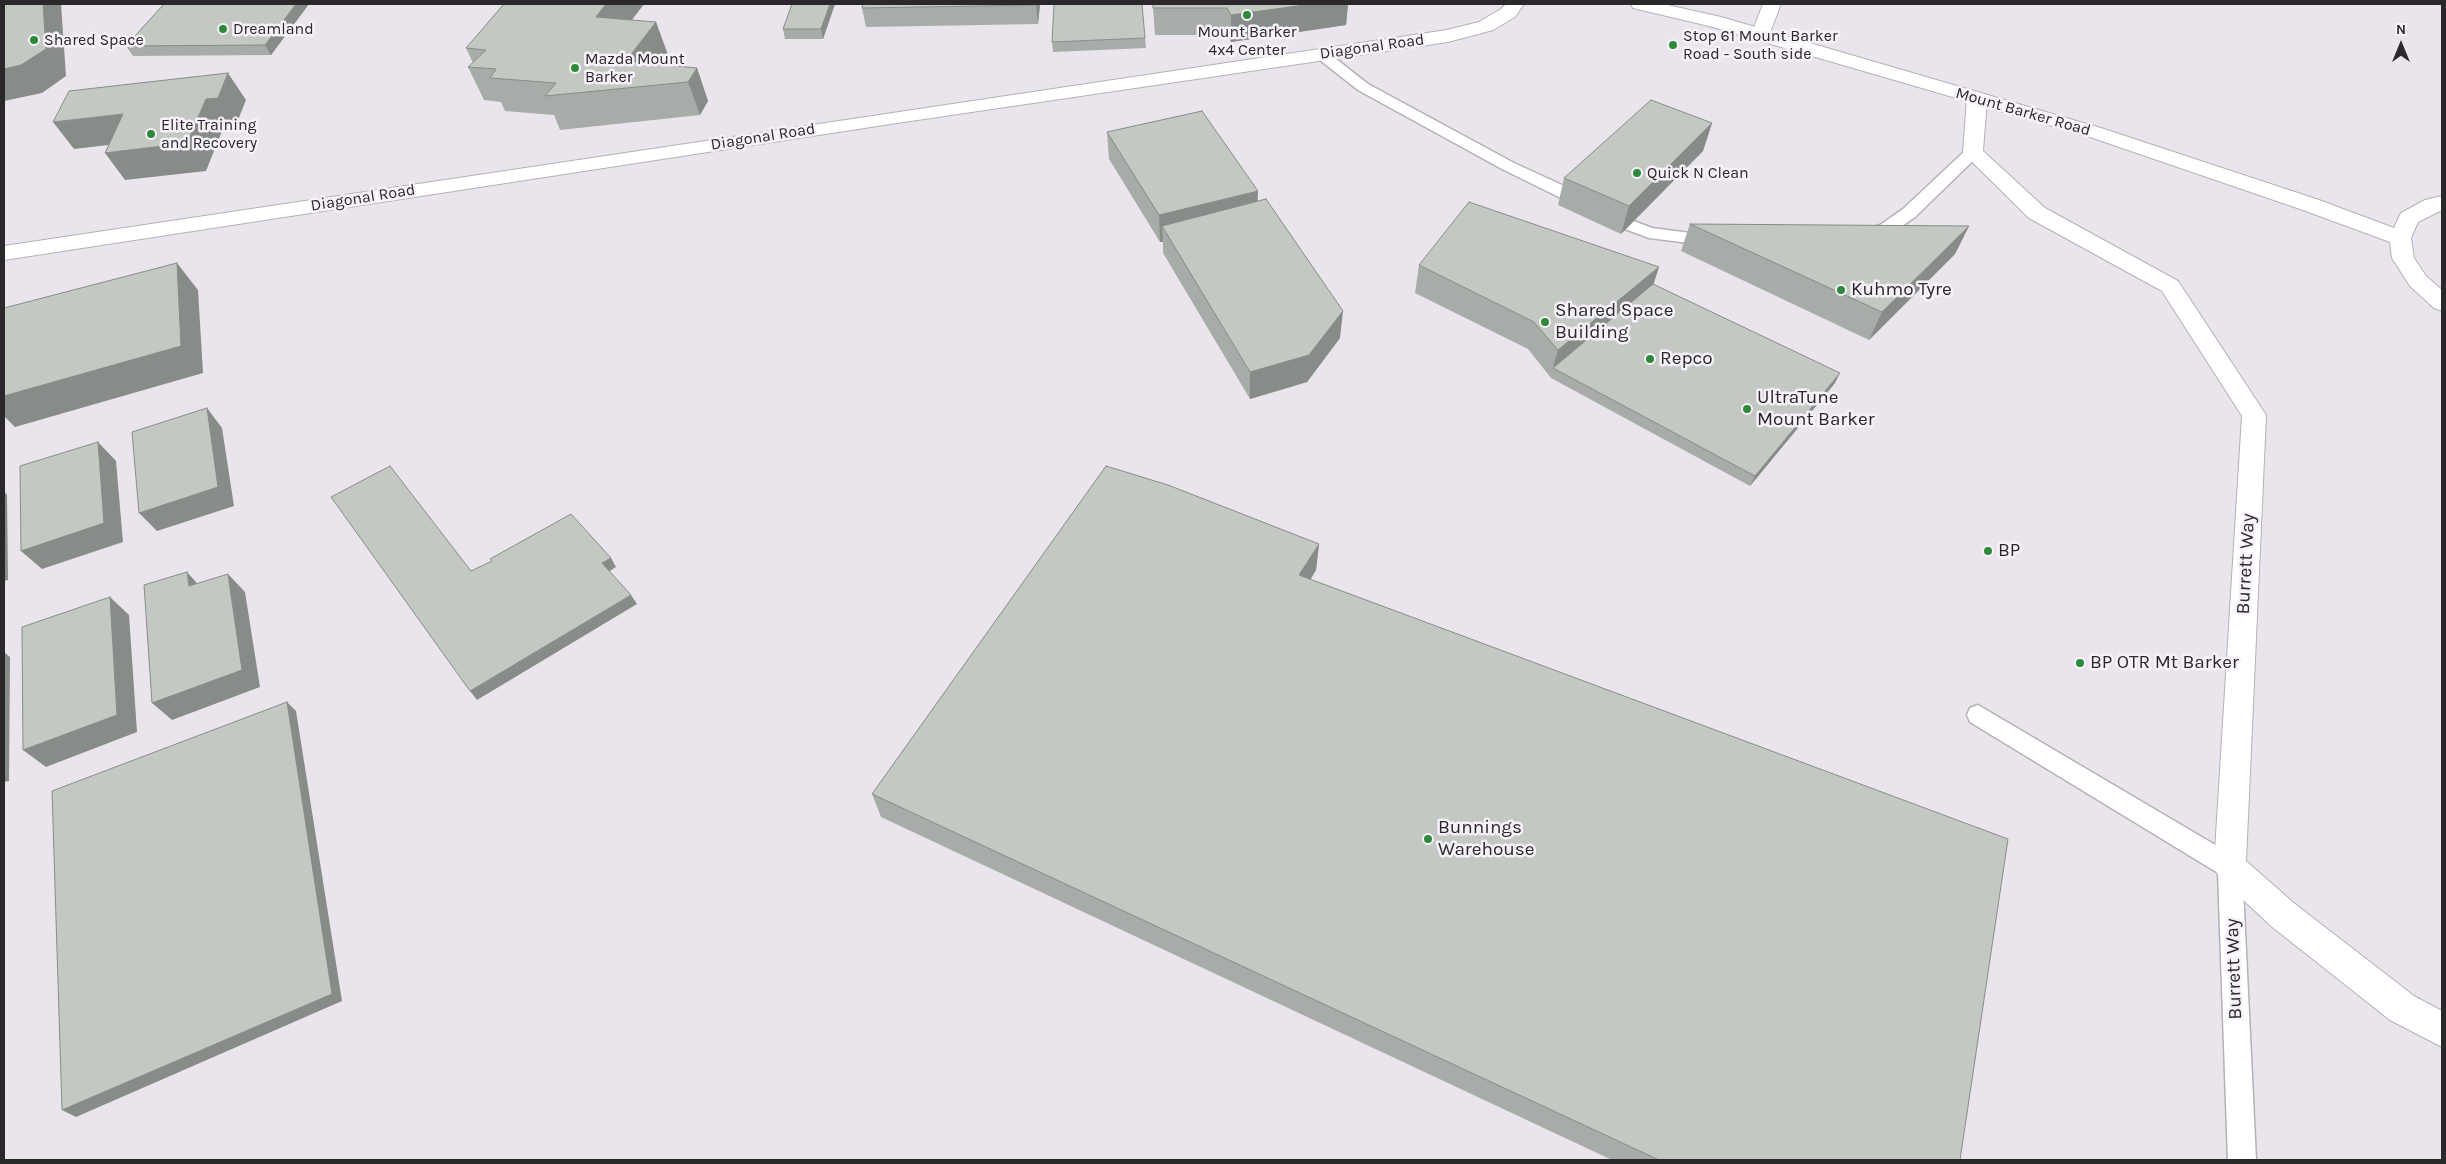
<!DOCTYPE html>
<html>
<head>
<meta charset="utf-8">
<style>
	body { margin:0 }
	#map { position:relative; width:2446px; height:1164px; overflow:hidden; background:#eae5ec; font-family:Karla,sans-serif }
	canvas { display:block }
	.frame { position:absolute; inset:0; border:5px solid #2a282b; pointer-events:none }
	.north { position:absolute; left:2376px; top:20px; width:50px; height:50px; -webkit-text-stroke:4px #f7f2f9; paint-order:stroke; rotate:0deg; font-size:14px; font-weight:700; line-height:20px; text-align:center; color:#2a282b }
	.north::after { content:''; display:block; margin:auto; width:18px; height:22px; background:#2a282b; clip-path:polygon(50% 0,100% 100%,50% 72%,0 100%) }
</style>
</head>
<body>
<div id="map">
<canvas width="2446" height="1164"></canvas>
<div class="frame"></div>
<div class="north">N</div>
</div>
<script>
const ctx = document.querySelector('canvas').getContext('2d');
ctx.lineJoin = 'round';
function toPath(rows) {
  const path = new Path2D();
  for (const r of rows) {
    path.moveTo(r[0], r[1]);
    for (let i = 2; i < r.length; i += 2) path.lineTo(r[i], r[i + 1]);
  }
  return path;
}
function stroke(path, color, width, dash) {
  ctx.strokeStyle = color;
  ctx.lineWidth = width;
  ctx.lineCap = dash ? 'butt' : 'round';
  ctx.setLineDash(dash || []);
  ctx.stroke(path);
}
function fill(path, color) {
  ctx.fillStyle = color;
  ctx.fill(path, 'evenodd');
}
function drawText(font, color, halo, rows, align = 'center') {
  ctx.font = font + ' Karla,sans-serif';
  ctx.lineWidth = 5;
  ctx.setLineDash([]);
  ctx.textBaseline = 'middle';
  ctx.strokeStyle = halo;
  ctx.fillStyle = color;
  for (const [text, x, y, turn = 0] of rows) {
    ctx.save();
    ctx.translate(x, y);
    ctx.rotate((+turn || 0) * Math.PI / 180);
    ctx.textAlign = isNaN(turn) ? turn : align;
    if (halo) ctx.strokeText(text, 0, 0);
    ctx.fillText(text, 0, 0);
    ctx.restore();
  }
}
const lane = toPath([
	[1321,50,1326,51,1368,84,1514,163,1575,191,1577,195,1575,199,1563,199,1502,169,1358,90,1316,57,1314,54,1321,50],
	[1973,147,1979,149,1981,152,1979,155,1915,217,1892,233,1865,241,1859,240,1856,236,1859,232,1880,225,1903,209,1967,149,1973,147],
	[1631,220,1652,228,1713,236,1719,237,1722,241,1719,245,1713,246,1649,238,1625,229,1623,225,1625,221,1631,220],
	[1978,705,2239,859,2242,867,2256,1160,2228,1160,2218,873,1970,722,1967,715,1970,708,1978,705]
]);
const street = toPath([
	[1506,4,1524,4,1515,17,1493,30,1448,42,897,123,4,260,4,246,1447,30,1479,22,1501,9,1506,4],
	[1763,4,1781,4,1769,35,1767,39,1760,41,1753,39,1751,35,1763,4],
	[1977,93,1984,95,1987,99,1983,151,2045,208,2178,281,2266,415,2246,861,2295,904,2414,996,2442,1011,2442,1047,2390,1020,2271,926,2219,877,2214,867,2242,416,2162,291,2029,218,1966,156,1963,152,1967,99,1970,95,1977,93]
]);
const secondary = toPath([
	[1631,4,1663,4,1721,17,2104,129,2319,200,2394,228,2401,213,2425,200,2442,196,2442,210,2418,222,2411,238,2414,258,2426,276,2442,290,2442,311,2434,308,2410,286,2392,258,2390,242,2303,210,2090,137,1709,26,1633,8,1631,4]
]);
stroke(lane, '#b5b1b7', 3);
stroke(street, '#b5b1b7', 2);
stroke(secondary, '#b5b1b7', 2);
fill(lane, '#fff');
fill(street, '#fff');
fill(secondary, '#fff');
fill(toPath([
	[164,4,309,4,271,55,133,56,126,46],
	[504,4,644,4,631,20,656,22,668,55,661,64,697,68,708,101,700,115,560,130,554,115,505,111,501,102,484,100,468,67,473,63,466,48],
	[835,4,823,39,785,39,783,29],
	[863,4,1040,4,1038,24,866,27,862,8],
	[1348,4,1346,25,1231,42,1227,35,1155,35,1153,8],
	[1145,38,1146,48,1053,52,1052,42],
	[1712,123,1703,151,1621,234,1558,205,1564,178],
	[1107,132,1258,201,1340,338,1307,382,1250,399,1163,253,1163,242,1160,242,1109,159],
	[1690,224,1969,226,1955,254,1869,340,1681,251],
	[1419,265,1659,267,1653,284,1835,383,1750,486,1551,378,1528,349,1415,293],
	[1319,544,1316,570,1311,579,1960,1160,1612,1160,881,817,872,794]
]), '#a8aca8');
fill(toPath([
	[43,4,61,4,66,76,42,93,4,101,4,69],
	[296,4,309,4,271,55,265,45],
	[606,4,644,4,609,50,596,17],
	[830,4,835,4,823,39,821,29],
	[1036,4,1040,4,1038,24,1036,5],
	[1312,4,1348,4,1346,25,1231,42,1231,15],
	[656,22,668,55,645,86,626,61],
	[697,68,708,101,700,115,688,82],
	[228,73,246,100,236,125,224,126,206,171,125,180,105,153,206,99],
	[123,114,143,141,74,149,53,122],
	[1712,123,1703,151,1621,234,1629,206],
	[1258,191,1257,218,1162,226,1163,242,1160,242,1159,215],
	[1969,226,1955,254,1869,340,1882,312],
	[177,263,198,290,203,373,15,427,4,416,4,396],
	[1659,267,1650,295,1553,368,1558,350],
	[1343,311,1340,338,1307,382,1250,399,1250,372],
	[1840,373,1835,383,1750,486,1755,476],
	[207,408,222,428,234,506,157,531,139,513],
	[98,442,116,461,123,542,42,569,21,551],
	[4,491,7,495,8,580,4,581],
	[1319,544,1316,570,1297,601,1299,575],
	[611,558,616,567,608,572,602,563],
	[187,572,204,591,189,586],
	[228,574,245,592,260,687,172,720,152,703],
	[631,595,637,604,477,700,470,691],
	[110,597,129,615,137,732,46,767,23,750],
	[4,652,10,657,9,781,4,782],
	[287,702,296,711,342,1001,76,1117,62,1110]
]), '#888c88');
const building = toPath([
	[4,4,43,4,46,49,21,65,4,69,4,4],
	[164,4,296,4,265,45,126,46,164,4],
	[504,4,606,4,596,17,656,22,626,61,697,68,688,82,545,96,556,83,490,78,496,69,468,67,486,50,466,48,504,4],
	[792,4,830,4,821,29,783,29,792,4],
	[863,4,1036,4,1036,5,862,8,863,4],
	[1054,4,1142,4,1145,38,1052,42,1054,4],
	[1153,4,1312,4,1231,15,1227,8,1153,8,1153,4],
	[228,73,218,98,206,99,187,143,105,153,123,114,53,122,69,91,228,73],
	[1651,100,1712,123,1629,206,1564,178,1651,100],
	[1202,111,1258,191,1159,215,1107,132,1202,111],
	[1266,199,1343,311,1309,355,1250,372,1162,226,1266,199],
	[1469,202,1659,267,1558,350,1534,322,1419,265,1469,202],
	[1690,224,1969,226,1882,312,1690,224],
	[177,263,181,346,4,396,4,308,177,263],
	[1653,284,1840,373,1755,476,1553,368,1653,284],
	[207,408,218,487,139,513,132,432,207,408],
	[98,442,104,523,21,551,20,466,98,442],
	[390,466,471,571,492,561,490,559,571,514,611,558,602,563,631,595,470,691,331,497,390,466],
	[1106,466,1168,485,1319,544,1299,575,2008,839,1960,1160,1659,1160,872,794,1106,466],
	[187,572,189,586,228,574,242,670,152,703,144,585,187,572],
	[110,597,117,715,23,750,22,627,110,597],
	[287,702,332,994,62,1110,52,791,287,702]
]);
fill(building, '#c3c8c3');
stroke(building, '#888c88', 1);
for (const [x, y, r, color] of [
	[1247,15,5,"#2e893a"],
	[223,29,5,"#2e893a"],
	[34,40,5,"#2e893a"],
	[1673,45,5,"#2e893a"],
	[575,68,5,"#2e893a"],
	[151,134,5,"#2e893a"],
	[1637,173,5,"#2e893a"],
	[1841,290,5,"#2e893a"],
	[1545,322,5,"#2e893a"],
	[1650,359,5,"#2e893a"],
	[1747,409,5,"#2e893a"],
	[1988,551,5,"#2e893a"],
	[2080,663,5,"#2e893a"],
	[1428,839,5,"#2e893a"]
]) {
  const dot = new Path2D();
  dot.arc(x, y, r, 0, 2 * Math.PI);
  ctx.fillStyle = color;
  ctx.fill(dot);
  stroke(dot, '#f7f2f9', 2);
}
drawText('16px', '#2a282b', '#f7f2f9', [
	["Dreamland",233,29],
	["Mount Barker",1247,32,"center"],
	["4x4 Center",1247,50,"center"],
	["Stop 61 Mount Barker",1683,36],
	["Road - South side",1683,54],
	["Shared Space",44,40],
	["Mazda Mount",585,59],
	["Barker",585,77],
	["Elite Training",161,125],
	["and Recovery",161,143],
	["Quick N Clean",1647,173]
], 'left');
drawText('16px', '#2a282b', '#f7f2f9', [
	["Diagonal Road",1372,47,-8],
	["Mount Barker Road",2023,112,16],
	["Diagonal Road",763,137,-9],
	["Diagonal Road",363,198,-9]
]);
drawText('19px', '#2a282b', '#f7f2f9', [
	["Kuhmo Tyre",1851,290],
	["Shared Space",1555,311],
	["Building",1555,333],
	["Repco",1660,359],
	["UltraTune",1757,398],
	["Mount Barker",1757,420],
	["BP",1998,551],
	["BP OTR Mt Barker",2090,663],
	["Bunnings",1438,828],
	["Warehouse",1438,850]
], 'left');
drawText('19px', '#2a282b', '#f7f2f9', [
	["Burrett Way",2246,564,-87],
	["Burrett Way",2234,969,-92]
]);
</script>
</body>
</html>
